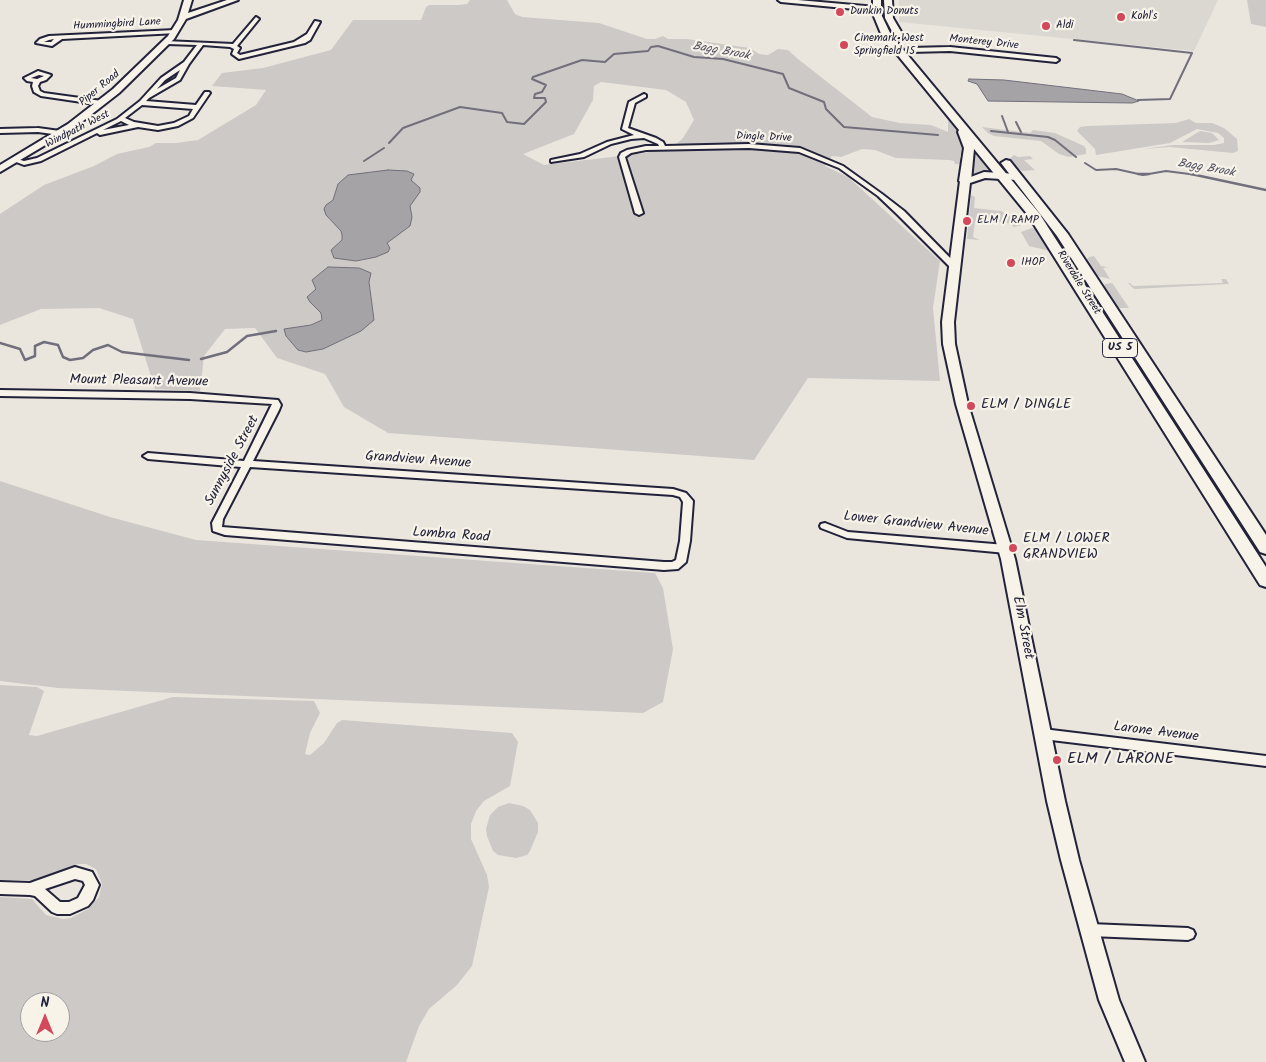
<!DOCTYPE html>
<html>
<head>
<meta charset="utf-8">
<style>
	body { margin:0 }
	#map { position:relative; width:1266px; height:1062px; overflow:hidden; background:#eae6de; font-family:Kalam,sans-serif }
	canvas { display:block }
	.north { position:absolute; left:20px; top:992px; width:50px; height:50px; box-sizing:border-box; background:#f7f3e8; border:1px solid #a29fa3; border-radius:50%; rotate:0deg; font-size:14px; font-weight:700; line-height:20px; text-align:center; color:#22223b }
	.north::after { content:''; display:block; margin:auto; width:18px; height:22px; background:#d1495b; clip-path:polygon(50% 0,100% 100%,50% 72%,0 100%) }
</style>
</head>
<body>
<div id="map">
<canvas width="1266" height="1062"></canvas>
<div class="north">N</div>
</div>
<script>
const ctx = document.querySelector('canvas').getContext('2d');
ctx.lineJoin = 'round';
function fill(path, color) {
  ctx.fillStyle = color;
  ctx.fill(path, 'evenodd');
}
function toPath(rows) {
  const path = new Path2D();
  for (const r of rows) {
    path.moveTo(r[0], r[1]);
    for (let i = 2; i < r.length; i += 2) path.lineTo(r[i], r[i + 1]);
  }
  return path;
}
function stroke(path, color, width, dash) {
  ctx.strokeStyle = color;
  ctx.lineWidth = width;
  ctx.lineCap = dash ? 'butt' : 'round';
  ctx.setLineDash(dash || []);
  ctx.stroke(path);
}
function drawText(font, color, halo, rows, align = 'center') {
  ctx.font = font + ' Kalam,sans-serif';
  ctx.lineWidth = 4.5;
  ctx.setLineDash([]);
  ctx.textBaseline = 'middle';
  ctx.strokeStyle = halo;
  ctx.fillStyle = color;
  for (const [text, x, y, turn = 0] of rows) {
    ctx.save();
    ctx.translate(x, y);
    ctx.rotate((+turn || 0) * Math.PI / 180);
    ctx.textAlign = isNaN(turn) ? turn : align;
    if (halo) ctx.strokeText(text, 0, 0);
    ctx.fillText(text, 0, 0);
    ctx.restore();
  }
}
fill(toPath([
	[899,0,1218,0,1194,51,899,22]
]), '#dbd8d2');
fill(toPath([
	[470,0,507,0,515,14,522,17,599,23,647,39,655,39,663,36,668,39,687,39,750,48,759,54,768,55,778,49,788,50,798,59,872,117,900,123,931,125,948,132,948,120,951,121,961,137,965,151,965,155,960,155,960,158,964,159,963,164,955,164,954,161,949,160,896,158,875,150,862,149,841,157,832,156,825,166,848,177,940,261,933,308,940,381,808,378,754,460,388,433,344,407,325,374,277,358,255,328,225,329,204,356,200,391,155,389,133,319,99,308,41,309,0,325,0,214,44,185,94,166,117,154,149,147,156,143,176,143,198,140,256,105,266,90,212,86,222,73,263,68,331,50,353,20,421,20,426,7,429,5,458,5,467,4],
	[601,82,666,90,686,102,694,120,683,138,675,145,645,153,544,165,523,154,574,134,593,100,594,86],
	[1247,0,1266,0,1266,27,1251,24],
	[1189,119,1196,123,1212,123,1224,128,1237,139,1238,151,1233,153,1170,147,1143,149,1174,145,1214,145,1224,143,1224,138,1218,133,1197,129,1170,143,1096,155,1095,149,1077,131,1080,127,1087,126,1176,123],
	[982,127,1030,133,1033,130,1055,133,1084,146,1086,149,1086,154,1069,157,1059,154,1041,141,994,136,988,133],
	[1200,131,1212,133,1219,140,1209,143,1182,142],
	[972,148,993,172,974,176,972,174],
	[1014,155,1018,157,1030,156,1033,159,1024,160,1035,170,1023,171,1016,168,1009,159],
	[971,195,975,197,974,208,1001,211,1026,224,1014,227,1009,223,980,220,981,222,975,222,973,237,980,240,967,239],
	[1032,228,1036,229,1050,251,1029,246,1021,232],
	[1094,256,1101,266,1108,267,1103,268,1110,279,1097,276,1087,260,1089,257],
	[1221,279,1226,279,1229,284,1134,289,1128,283,1130,283,1133,286,1223,283],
	[1112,283,1113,284,1129,308,1120,308,1116,306,1104,286,1105,284],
	[0,481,110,517,196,540,655,573,663,588,673,649,663,702,643,713,58,688,0,681],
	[0,685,37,687,44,691,29,735,37,736,173,697,314,701,320,713,310,733,305,754,310,755,324,743,337,723,342,720,512,733,518,742,510,786,484,801,476,811,471,824,471,839,487,875,489,887,472,966,457,985,429,1009,419,1026,406,1062,0,1062,0,897,32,899,46,915,63,919,71,918,88,909,99,897,102,884,96,869,86,864,78,864,37,880,0,880],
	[30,1002,60,1002,60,1032,30,1032],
	[509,803,523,806,530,810,538,823,538,832,530,851,527,855,516,858,498,855,493,851,487,836,486,829,490,815,498,807]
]), '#cdc9c6');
const water = toPath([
	[969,79,1004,80,1122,94,1139,101,1132,103,988,101,977,84,968,81,969,79],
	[388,170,407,171,414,174,411,180,420,188,420,192,410,206,412,217,410,226,387,243,390,248,388,252,376,257,356,261,334,258,331,250,342,240,342,235,341,231,326,215,324,209,326,205,333,200,338,184,348,175,388,170],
	[328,267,359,268,371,273,369,282,374,320,361,331,323,349,306,352,298,350,286,336,284,329,311,325,322,320,321,313,310,302,307,297,316,289,312,280,328,267]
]);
fill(water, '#a6a3a6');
stroke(water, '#716f7b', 1);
stroke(toPath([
	[1074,40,1192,53,1170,99,1138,100],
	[1002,116,1008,132],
	[1016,122,1021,132],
	[991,131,1048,137,1055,140,1076,157],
	[389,143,403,128,460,107,502,113,507,122,524,124,546,102,545,98,534,98,535,94,542,92,546,85,532,79,533,77,582,60,605,62,614,54,648,51,651,47,658,46,694,57,723,59,783,74,789,88,824,102,826,109,844,127,938,135],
	[364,161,384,148],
	[1085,163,1096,170,1116,169,1143,175,1166,171,1197,175]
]), '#716f7b', 2);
stroke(toPath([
	[1138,174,1149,174],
	[1191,174,1266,190],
	[0,343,20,349,25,360,35,356,35,346,44,342,58,345,63,357,70,360,83,358,93,350,108,345,122,352,189,360],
	[201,359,227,352,247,336,276,331]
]), '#716f7b', 2.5);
const minor = toPath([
	[778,0,798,0,876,7,879,9,876,11,781,2,778,0],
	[256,17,259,19,237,46,240,48,237,53,240,55,294,42,307,34,315,21,320,22,310,40,305,43,239,59,232,54,234,49,230,47,203,45,189,64,180,80,149,98,146,101,196,105,205,92,209,92,210,93,193,118,178,126,158,130,138,127,100,135,97,133,41,161,24,165,11,160,14,158,24,161,37,158,117,119,140,101,161,78,184,62,197,45,167,44,164,42,165,41,233,44,256,17],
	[180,70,176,78,157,89,165,80,180,70],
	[142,105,193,109,189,116,174,123,158,126,134,122,125,118,142,105],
	[121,121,129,125,103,130,121,121],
	[175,30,177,31,177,33,62,39,52,46,36,43,40,39,49,36,175,30],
	[54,39,51,42,44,42,49,40,54,39],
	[950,47,1056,58,1059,60,1056,62,950,51,910,52,907,50,910,48,950,47],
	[38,71,51,75,46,80,40,82,38,86,40,91,44,93,102,101,105,103,102,105,41,96,34,92,32,86,33,82,27,81,24,78,38,71],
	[39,75,44,76,37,79,31,78,39,75],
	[644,94,646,95,646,97,635,103,628,128,656,138,663,142,665,146,749,144,800,148,843,166,882,194,904,211,959,267,958,269,952,269,898,215,878,196,839,168,799,152,749,148,646,150,631,153,625,157,643,213,639,215,635,213,619,157,621,153,627,150,646,146,659,146,658,144,644,138,631,139,611,144,584,157,551,162,551,160,580,154,607,142,634,135,622,129,629,102,644,94],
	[38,128,60,131,63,133,60,135,38,132,0,133,0,129,38,128],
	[0,390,190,393,278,400,281,405,279,410,253,461,673,489,686,493,693,501,690,541,686,562,678,569,664,570,225,535,213,531,212,523,241,467,148,459,143,456,148,453,244,461,272,404,190,399,0,396,0,390],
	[250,467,673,495,680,497,683,502,680,541,676,560,672,562,664,562,222,527,223,519,250,467],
	[825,523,848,532,1006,545,1011,549,1006,553,847,538,821,528,820,526,821,524,825,523],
	[1043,729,1266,756,1266,766,1043,739,1039,737,1037,734,1039,731,1043,729],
	[75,867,92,872,99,885,93,900,88,906,70,914,57,914,52,912,35,896,30,895,0,894,0,882,30,883,75,867],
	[75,879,83,881,85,885,78,898,69,902,60,902,45,889,75,879],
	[1090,924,1188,928,1193,930,1195,934,1193,938,1188,940,1090,936,1085,934,1083,930,1085,926,1090,924]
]);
const secondary = toPath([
	[184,0,192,0,188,13,227,0,238,0,186,19,174,39,119,93,74,128,0,172,0,165,68,124,113,89,168,36,178,20,184,0],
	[984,172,1017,174,1022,177,1017,180,985,178,970,183,954,322,955,344,968,404,1015,559,1065,801,1079,860,1119,1000,1145,1062,1125,1062,1099,1000,1061,860,1047,801,1001,559,956,404,943,344,942,322,960,181,984,172]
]);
const primary = toPath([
	[873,0,881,0,881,14,891,35,1039,213,1266,567,1266,587,1260,585,1028,215,974,149,971,181,965,184,959,181,964,148,958,132,959,130,882,36,873,14,873,0],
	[884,0,892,0,893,18,903,35,901,37,895,37,885,18,884,0],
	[1006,160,1010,161,1068,234,1266,535,1266,554,1260,552,1057,236,1001,163,1006,160]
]);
stroke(minor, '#22223b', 4);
stroke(secondary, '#22223b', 4);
stroke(primary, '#22223b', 4);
fill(minor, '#f7f3e8');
fill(secondary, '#f7f3e8');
fill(primary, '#f7f3e8');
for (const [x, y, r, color] of [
	[840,12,5,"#d1495b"],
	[1121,17,5,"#d1495b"],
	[1046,26,5,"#d1495b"],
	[844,45,5,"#d1495b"],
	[967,221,5,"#d1495b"],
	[1011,263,5,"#d1495b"],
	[971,406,5,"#d1495b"],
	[1013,548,5,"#d1495b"],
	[1057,760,5,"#d1495b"]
]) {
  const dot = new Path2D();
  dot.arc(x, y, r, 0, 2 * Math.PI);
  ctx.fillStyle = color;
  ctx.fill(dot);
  stroke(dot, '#f7f3e8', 2);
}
drawText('11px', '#22223b', '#f7f3e8', [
	["Dunkin Donuts",850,12],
	["Kohl's",1131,17],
	["Aldi",1056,26],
	["Cinemark West",854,39],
	["Springfield 15",854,52],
	["ELM / RAMP",977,221],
	["IHOP",1021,263]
], 'left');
drawText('11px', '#22223b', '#f7f3e8', [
	["Hummingbird Lane",117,25,-3],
	["Monterey Drive",984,43,6],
	["Piper Road",100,89,-40],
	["Windpath West",78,130,-27],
	["Dingle Drive",764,138,2],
	["Riverdale Street",1078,283,58]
]);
drawText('italic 12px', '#504f60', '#f7f3e8', [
	["Bagg Brook",721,52,10],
	["Bagg Brook",1206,169,10]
]);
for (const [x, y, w] of [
	[1120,348,35]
]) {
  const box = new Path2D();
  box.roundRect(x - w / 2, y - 9.5, w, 19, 4);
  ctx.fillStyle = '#f7f3e8';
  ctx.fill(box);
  stroke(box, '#22223b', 1);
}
drawText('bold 12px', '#22223b', null, [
	["US 5",1120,348]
]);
drawText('14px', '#22223b', '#f7f3e8', [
	["Mount Pleasant Avenue",139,382,1],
	["Sunnyside Street",233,461,-62],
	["Grandview Avenue",418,461,4],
	["Lower Grandview Avenue",916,525,6],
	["Lombra Road",451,536,4],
	["Elm Street",1022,628,79],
	["Larone Avenue",1156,733,7]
]);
drawText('14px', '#22223b', '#f7f3e8', [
	["ELM / DINGLE",981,406],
	["ELM / LOWER",1023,540],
	["GRANDVIEW",1023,556]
], 'left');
drawText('16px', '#22223b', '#f7f3e8', [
	["ELM / LARONE",1067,760]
], 'left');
</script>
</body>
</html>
